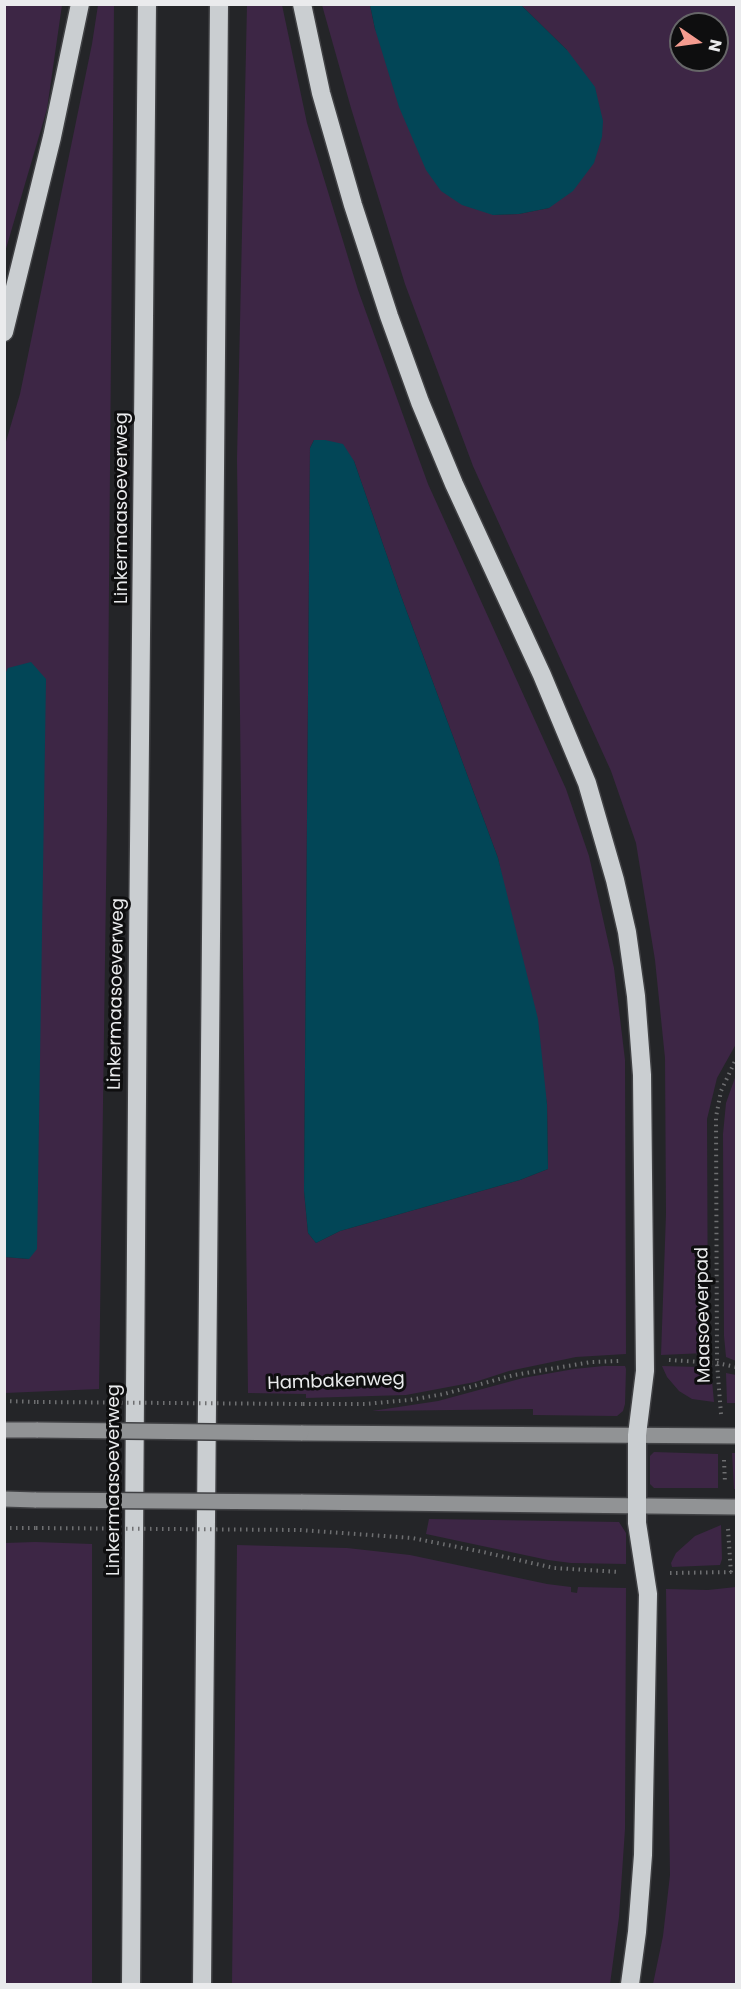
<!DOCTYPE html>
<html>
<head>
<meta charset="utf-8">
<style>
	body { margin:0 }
	#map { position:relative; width:741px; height:1989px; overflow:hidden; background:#242528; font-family:Poppins,sans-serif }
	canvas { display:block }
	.frame { position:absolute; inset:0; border:6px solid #eaebed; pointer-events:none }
	.north { position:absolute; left:669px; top:12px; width:60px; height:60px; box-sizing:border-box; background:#0e0e0f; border:2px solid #666668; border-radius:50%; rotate:103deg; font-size:16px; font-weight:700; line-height:24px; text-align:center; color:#eaebed }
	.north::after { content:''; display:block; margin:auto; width:21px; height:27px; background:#f59c90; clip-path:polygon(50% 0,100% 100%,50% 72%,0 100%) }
</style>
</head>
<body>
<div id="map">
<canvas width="741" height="1989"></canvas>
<div class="frame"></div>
<div class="north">N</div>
</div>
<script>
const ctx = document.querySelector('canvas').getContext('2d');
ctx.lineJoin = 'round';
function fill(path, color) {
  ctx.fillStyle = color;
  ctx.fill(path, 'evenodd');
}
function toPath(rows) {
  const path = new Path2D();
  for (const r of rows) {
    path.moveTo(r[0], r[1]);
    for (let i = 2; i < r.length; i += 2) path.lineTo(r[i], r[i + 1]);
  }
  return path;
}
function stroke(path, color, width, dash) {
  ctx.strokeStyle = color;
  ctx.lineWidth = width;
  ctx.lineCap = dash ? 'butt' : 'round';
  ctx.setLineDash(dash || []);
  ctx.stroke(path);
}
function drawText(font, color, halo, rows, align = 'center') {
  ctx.font = font + ' Poppins,sans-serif';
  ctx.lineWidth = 6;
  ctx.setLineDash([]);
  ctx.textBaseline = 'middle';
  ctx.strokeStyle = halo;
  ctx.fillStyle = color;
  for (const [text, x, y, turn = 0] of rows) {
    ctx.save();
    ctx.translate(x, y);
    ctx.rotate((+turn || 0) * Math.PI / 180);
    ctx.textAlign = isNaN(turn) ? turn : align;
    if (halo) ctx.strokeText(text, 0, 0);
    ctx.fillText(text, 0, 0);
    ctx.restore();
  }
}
fill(toPath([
	[5,5,62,5,47,109,5,252],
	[98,5,114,5,107,817,99,1389,5,1393,5,1257,29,1259,5,676,5,445,20,394,92,44],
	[247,5,282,5,307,123,358,290,408,429,428,484,566,789,589,856,614,968,625,1060,626,1354,576,1357,509,1371,475,1382,406,1395,306,1398,306,1394,248,1393,237,459],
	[314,440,354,461,401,596,498,858,547,1104,548,1169,520,1180,340,1231,316,1243,308,1233,304,1191,310,448],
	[322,5,370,5,375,29,493,215,519,214,549,208,567,50,521,5,736,5,736,1044,717,1078,707,1119,708,1349,706,1353,661,1355,666,1214,665,1058,655,960,636,843,611,771,473,466,405,284,351,108],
	[681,24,717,24,717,60,681,60],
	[736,1075,736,1361,726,1357,724,1336,723,1134,726,1103],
	[604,1366,625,1366,626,1369,625,1404,623,1411,617,1416,533,1415,533,1409,372,1411,438,1401,523,1378,574,1369],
	[662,1366,700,1367,711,1370,714,1402,692,1399,679,1391,667,1377],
	[726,1373,736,1375,736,1403,727,1403],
	[654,1452,718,1454,718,1488,654,1488,650,1484,650,1456],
	[732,1453,736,1453,736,1489,734,1489],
	[429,1519,619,1522,626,1533,626,1564,571,1563,548,1560,426,1534],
	[721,1525,722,1559,720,1565,672,1567,671,1563,676,1553,695,1536],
	[35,1542,92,1544,92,1984,5,1984,5,1543],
	[237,1545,347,1548,410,1555,547,1584,571,1587,571,1592,577,1593,578,1587,626,1588,625,1829,619,1917,610,1984,232,1984],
	[736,1587,736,1984,653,1984,663,1936,670,1875,666,1589,708,1590]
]), '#3d2645');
fill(toPath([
	[370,5,521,5,567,50,595,87,603,121,602,137,594,163,573,191,549,208,519,214,493,215,462,205,441,191,426,170,399,107,375,29],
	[314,440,325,440,343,444,354,461,401,596,498,858,538,1019,547,1104,548,1169,520,1180,340,1231,316,1243,308,1233,304,1191,310,448],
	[31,662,46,679,37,1249,29,1259,4,1257,4,676,8,668]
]), '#024657');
const secondary = toPath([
	[4,1430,38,1430],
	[301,1433,736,1436],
	[4,1499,36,1500],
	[301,1502,736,1507]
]);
const motorway = toPath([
	[302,4,321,93,353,205,389,316,420,402,454,484,542,675,587,783,615,880,627,932,636,996,642,1075,645,1371,637,1435,637,1523,648,1594,643,1855,637,1932,630,1984],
	[4,332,52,137,80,4],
	[131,1984,138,950,147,4],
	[202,1984,219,4]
]);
stroke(secondary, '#404144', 18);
stroke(motorway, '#404144', 21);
stroke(toPath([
	[669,1360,717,1363,736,1367],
	[4,1401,37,1402],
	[303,1404,365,1404,409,1400,444,1394,514,1375,591,1362,619,1361],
	[721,1414,717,1363,716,1117,721,1091,736,1059],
	[724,1460,725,1483],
	[4,1528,36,1528],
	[728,1529,731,1573],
	[300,1530,412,1538,483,1552,554,1568,620,1572],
	[670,1573,736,1572]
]), '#6e6f71', 4, [1.5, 4.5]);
stroke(secondary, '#919395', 15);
stroke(motorway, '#caced1', 18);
const secondaryBridge = toPath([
	[38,1430,301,1433],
	[36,1500,301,1502]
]);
stroke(secondaryBridge, '#404144', 18, []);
stroke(toPath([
	[37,1402,303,1404],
	[36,1528,300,1530]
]), '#6e6f71', 4, [1.5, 4.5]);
stroke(secondaryBridge, '#919395', 15);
drawText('18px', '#eaebed', '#0e0e0f', [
	["Linkermaasoeverweg",122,508,-90],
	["Linkermaasoeverweg",117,994,-89],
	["Maasoeverpad",704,1315,-91],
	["Hambakenweg",336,1382,-2],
	["Linkermaasoeverweg",114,1480,-90]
]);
</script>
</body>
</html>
